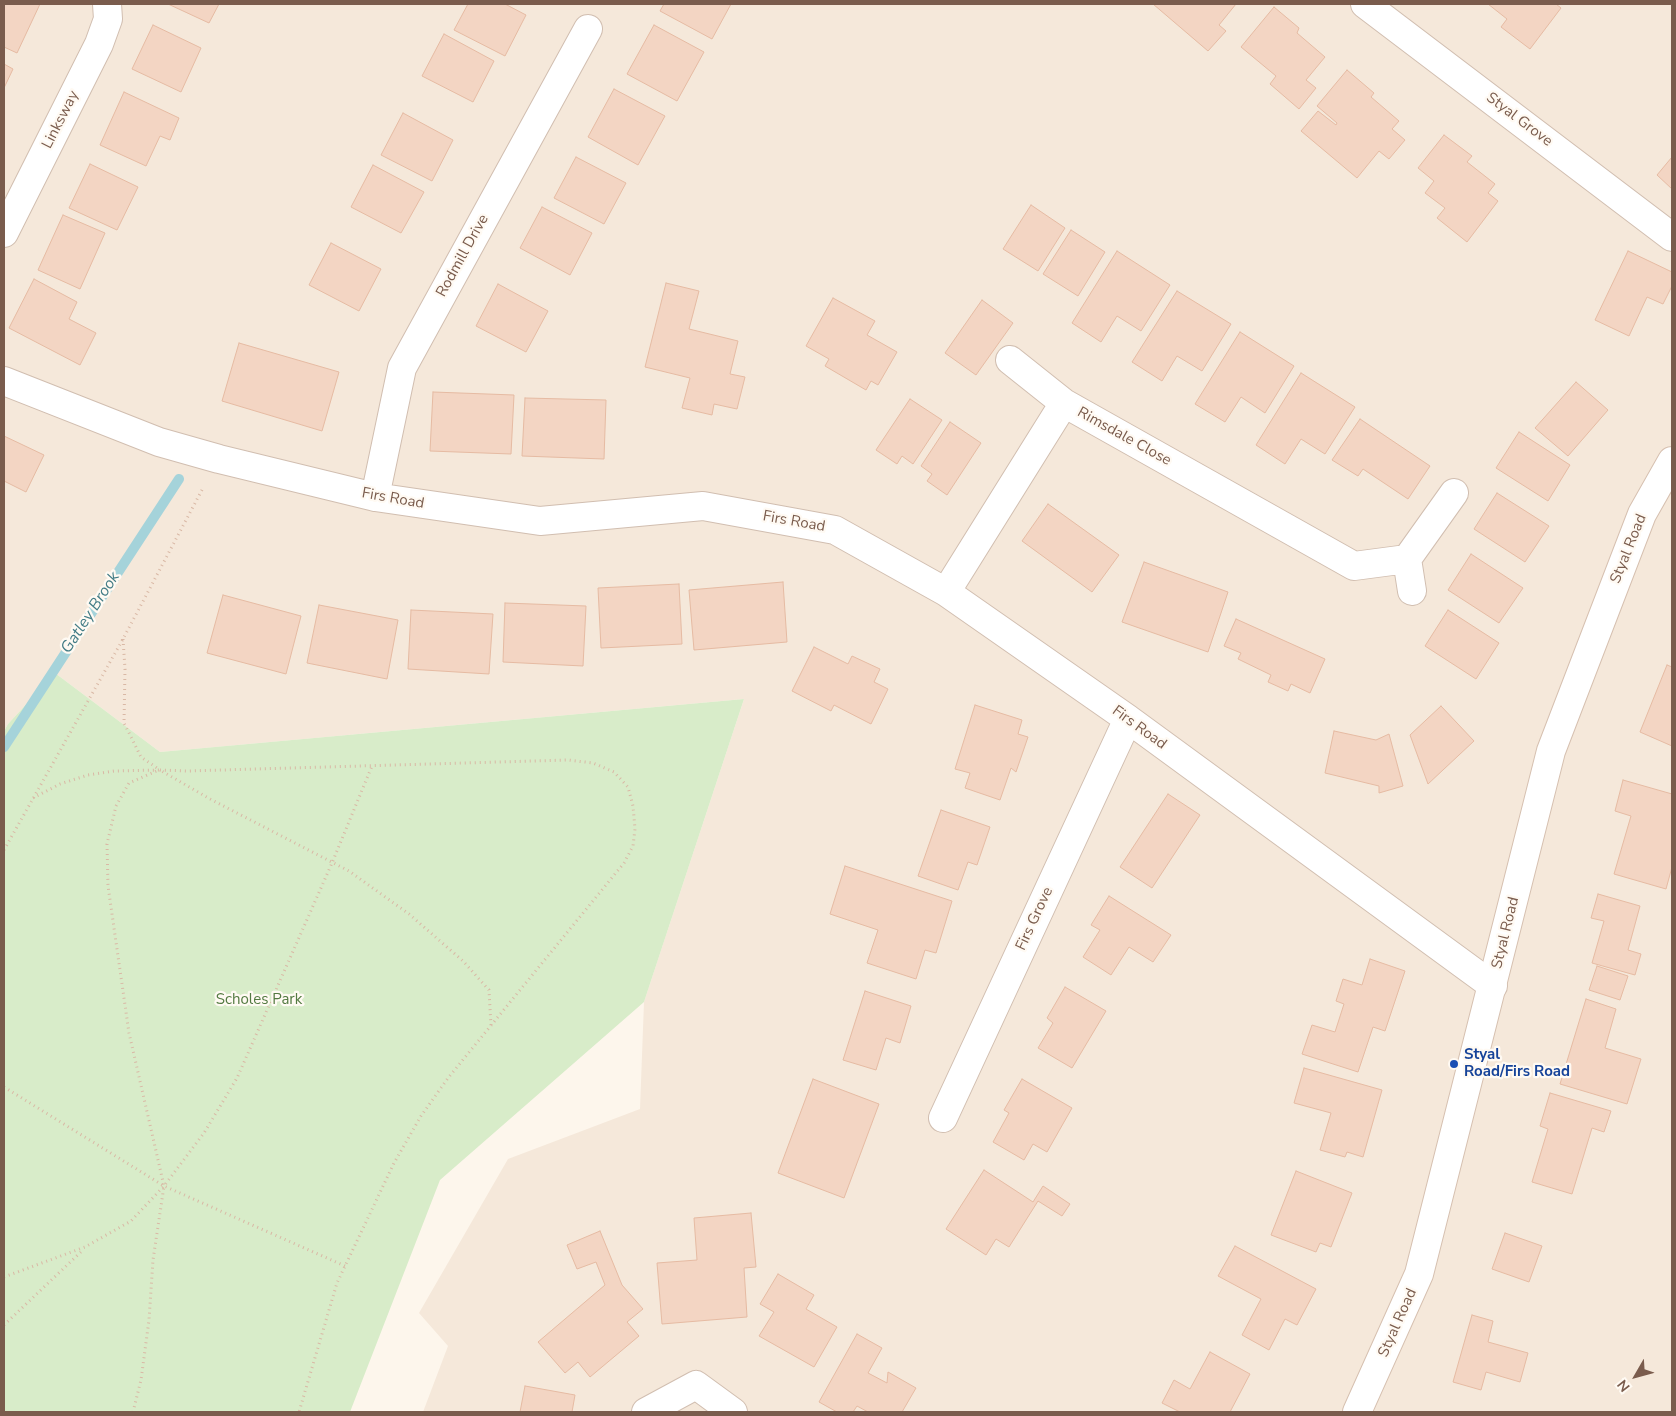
<!DOCTYPE html>
<html>
<head>
<meta charset="utf-8">
<style>
	body { margin:0 }
	#map { position:relative; width:1676px; height:1416px; overflow:hidden; background:#fdf6ec; font-family:"Nunito Sans",sans-serif }
	canvas { display:block }
	.frame { position:absolute; inset:0; border:5px solid #7a5c4d; pointer-events:none }
	.north { position:absolute; left:1611px; top:1351px; width:50px; height:50px; -webkit-text-stroke:4px #fffaf3; paint-order:stroke; rotate:232deg; font-size:14px; font-weight:700; line-height:20px; text-align:center; color:#7a5c4d }
	.north::after { content:''; display:block; margin:auto; width:18px; height:22px; background:#7a5c4d; clip-path:polygon(50% 0,100% 100%,50% 72%,0 100%) }
</style>
</head>
<body>
<div id="map">
<canvas width="1676" height="1416"></canvas>
<div class="frame"></div>
<div class="north">N</div>
</div>
<script>
const ctx = document.querySelector('canvas').getContext('2d');
ctx.lineJoin = 'round';
function fill(path, color) {
  ctx.fillStyle = color;
  ctx.fill(path, 'evenodd');
}
function toPath(rows) {
  const path = new Path2D();
  for (const r of rows) {
    path.moveTo(r[0], r[1]);
    for (let i = 2; i < r.length; i += 2) path.lineTo(r[i], r[i + 1]);
  }
  return path;
}
function stroke(path, color, width, dash) {
  ctx.strokeStyle = color;
  ctx.lineWidth = width;
  ctx.lineCap = dash ? 'butt' : 'round';
  ctx.setLineDash(dash || []);
  ctx.stroke(path);
}
function drawText(font, color, halo, rows, align = 'center') {
  ctx.font = font + ' "Nunito Sans",sans-serif';
  ctx.lineWidth = 4.5;
  ctx.setLineDash([]);
  ctx.textBaseline = 'middle';
  ctx.strokeStyle = halo;
  ctx.fillStyle = color;
  for (const [text, x, y, turn = 0] of rows) {
    ctx.save();
    ctx.translate(x, y);
    ctx.rotate((+turn || 0) * Math.PI / 180);
    ctx.textAlign = isNaN(turn) ? turn : align;
    if (halo) ctx.strokeText(text, 0, 0);
    ctx.fillText(text, 0, 0);
    ctx.restore();
  }
}
fill(toPath([
	[4,4,1672,4,1672,1412,423,1412,448,1346,419,1313,508,1159,640,1109,644,1002,744,699,160,752,55,673,8,724,4,731]
]), '#f5e8da');
fill(toPath([
	[55,673,160,752,744,699,644,1002,440,1180,350,1412,4,1412,4,731,8,724]
]), '#d8ecc9');
stroke(toPath([
	[4,747,179,479]
]), '#a5d3da', 10);
const building = toPath([
	[4,4,40,4,17,53,4,47,4,4],
	[168,4,219,4,209,23,168,4],
	[468,4,505,4,526,15,505,56,454,30,468,4],
	[664,4,731,4,712,39,660,11,664,4],
	[1153,4,1236,4,1219,25,1226,31,1208,51,1153,4],
	[1488,4,1556,4,1561,8,1530,49,1501,27,1507,19,1488,4],
	[1274,7,1299,28,1297,33,1325,57,1306,80,1316,88,1299,109,1270,84,1276,76,1241,47,1274,7],
	[153,25,201,48,181,92,132,69,153,25],
	[654,25,704,52,677,101,627,74,654,25],
	[444,34,494,61,473,102,422,76,444,34],
	[4,64,13,69,4,88,4,64],
	[1347,70,1374,93,1371,97,1399,121,1392,129,1405,140,1389,159,1379,151,1357,178,1301,131,1318,111,1336,125,1337,123,1317,106,1347,70],
	[614,89,665,116,638,165,588,137,614,89],
	[124,92,179,118,170,140,160,136,146,166,100,145,124,92],
	[403,113,453,140,432,181,381,155,403,113],
	[1444,135,1472,156,1467,162,1495,184,1488,193,1498,201,1467,242,1437,218,1445,208,1425,193,1434,181,1418,168,1444,135],
	[576,157,626,183,604,224,554,198,576,157],
	[1672,157,1672,189,1657,175,1672,157],
	[90,164,138,187,117,230,69,208,90,164],
	[373,165,424,192,401,233,351,207,373,165],
	[1031,205,1065,228,1038,271,1003,249,1031,205],
	[542,207,592,233,570,275,520,248,542,207],
	[63,215,105,233,80,289,38,270,63,215],
	[1071,230,1105,252,1078,296,1043,274,1071,230],
	[331,243,381,269,359,311,309,285,331,243],
	[1117,251,1170,285,1141,331,1117,316,1101,342,1072,323,1117,251],
	[1628,251,1672,272,1672,286,1663,304,1647,297,1629,336,1595,320,1628,251],
	[34,279,77,302,69,319,96,333,80,365,9,328,34,279],
	[666,283,699,291,689,329,738,341,730,374,745,377,737,409,714,404,712,415,682,408,690,378,645,367,666,283],
	[498,284,548,311,526,352,476,326,498,284],
	[1177,291,1231,324,1202,371,1177,356,1162,381,1132,362,1177,291],
	[833,298,875,321,867,335,897,352,878,385,871,381,866,390,825,366,829,359,806,346,833,298],
	[982,300,1013,323,976,375,945,353,982,300],
	[1240,332,1294,366,1265,413,1241,397,1225,422,1195,404,1240,332],
	[239,343,339,372,322,431,222,401,239,343],
	[1301,373,1355,407,1325,454,1301,439,1285,464,1256,445,1301,373],
	[1576,382,1608,410,1568,456,1535,428,1576,382],
	[433,392,514,395,511,454,430,451,433,392],
	[525,398,606,400,604,459,522,456,525,398],
	[910,399,942,420,913,464,902,456,897,464,876,450,910,399],
	[1360,419,1430,466,1408,499,1363,469,1358,476,1332,460,1360,419],
	[950,422,981,443,947,495,927,481,932,474,921,466,950,422],
	[1519,432,1570,465,1548,501,1496,468,1519,432],
	[4,436,44,455,26,492,4,481,4,436],
	[1497,493,1549,526,1525,562,1474,529,1497,493],
	[1048,504,1119,555,1092,592,1022,541,1048,504],
	[1471,554,1523,588,1499,623,1448,590,1471,554],
	[1144,562,1228,592,1208,652,1122,622,1144,562],
	[783,582,787,642,694,650,689,590,783,582],
	[679,584,682,644,601,648,598,588,679,584],
	[223,595,301,616,286,674,207,653,223,595],
	[505,603,586,606,583,666,503,662,505,603],
	[319,605,398,620,387,679,307,663,319,605],
	[411,610,493,614,489,674,408,669,411,610],
	[1448,610,1499,643,1476,679,1425,646,1448,610],
	[1236,619,1325,659,1310,693,1291,684,1288,691,1268,682,1271,675,1238,659,1241,653,1224,646,1236,619],
	[814,647,848,664,852,656,880,669,874,682,888,689,871,724,834,705,831,711,792,691,814,647],
	[1667,665,1672,667,1672,746,1640,732,1667,665],
	[975,705,1022,720,1018,734,1028,737,1016,772,1011,768,1000,800,965,788,970,773,955,769,975,705],
	[1441,706,1474,741,1428,784,1410,735,1441,706],
	[1334,731,1376,740,1389,734,1403,786,1379,793,1379,786,1325,773,1334,731],
	[1623,780,1672,794,1672,867,1666,889,1614,874,1631,816,1615,811,1623,780],
	[1168,794,1200,815,1152,888,1120,867,1168,794],
	[941,810,990,827,977,865,968,862,958,890,918,876,941,810],
	[845,866,952,901,936,953,925,950,916,979,867,963,878,930,830,914,845,866],
	[1598,894,1640,906,1628,950,1641,954,1635,975,1592,963,1604,921,1591,918,1598,894],
	[1109,896,1171,935,1153,962,1129,947,1111,975,1083,957,1100,930,1091,925,1109,896],
	[1370,959,1405,971,1385,1031,1373,1027,1358,1072,1302,1054,1312,1025,1335,1032,1344,1004,1336,1001,1343,979,1362,985,1370,959],
	[1597,966,1628,976,1620,1000,1589,990,1597,966],
	[1065,987,1106,1011,1072,1068,1038,1048,1053,1023,1047,1018,1065,987],
	[865,991,911,1006,900,1043,886,1038,876,1070,843,1060,865,991],
	[1586,999,1616,1009,1605,1048,1641,1059,1627,1104,1560,1084,1586,999],
	[1304,1068,1382,1090,1363,1157,1347,1152,1345,1157,1320,1150,1331,1113,1294,1103,1304,1068],
	[813,1079,879,1104,844,1198,778,1173,813,1079],
	[1022,1079,1072,1108,1047,1152,1033,1144,1024,1160,993,1142,1009,1113,1004,1110,1022,1079],
	[1550,1093,1611,1111,1604,1132,1592,1128,1572,1194,1532,1182,1548,1129,1540,1126,1550,1093],
	[984,1170,1033,1202,1043,1186,1070,1204,1062,1216,1038,1201,1009,1247,996,1239,986,1255,946,1229,984,1170],
	[1296,1171,1352,1193,1331,1247,1320,1243,1316,1252,1271,1235,1296,1171],
	[751,1213,756,1267,744,1268,747,1317,662,1324,657,1263,697,1260,694,1218,751,1213],
	[600,1231,622,1285,643,1309,627,1322,639,1336,590,1377,578,1362,565,1373,538,1342,605,1285,596,1262,577,1269,567,1245,600,1231],
	[1505,1233,1542,1246,1529,1282,1492,1269,1505,1233],
	[1235,1246,1316,1289,1297,1325,1285,1319,1269,1350,1242,1335,1261,1299,1218,1276,1235,1246],
	[778,1274,814,1295,806,1309,837,1327,814,1367,759,1336,774,1312,760,1304,778,1274],
	[1472,1315,1493,1321,1488,1342,1528,1353,1520,1382,1486,1372,1481,1390,1453,1382,1472,1315],
	[857,1334,882,1348,868,1373,887,1383,888,1372,916,1388,902,1412,868,1412,857,1406,853,1412,837,1412,819,1402,857,1334],
	[1210,1352,1250,1374,1230,1412,1180,1412,1162,1403,1174,1380,1190,1389,1210,1352],
	[525,1386,575,1395,572,1412,520,1412,525,1386]
]);
fill(building, '#f3d5c3');
stroke(building, '#e6bba3', 1);
const street = toPath([
	[1365,4,1672,237],
	[4,233,99,44,108,19,107,4],
	[1010,360,1064,403],
	[4,381,159,442,219,459,375,497,540,521,703,506,835,530,946,592,1128,719,1493,986],
	[375,497,402,368,588,29],
	[1407,559,1412,591],
	[946,592,1064,403,1354,566,1407,559,1454,493],
	[943,1118,1128,719],
	[646,1412,696,1385,733,1412]
]);
const secondary = toPath([
	[1357,1412,1419,1274,1551,751,1642,514,1672,461]
]);
stroke(street, '#d1beb0', 30);
stroke(secondary, '#d6c0b0', 30);
stroke(toPath([
	[123,639,125,669,124,723,141,757,160,770,187,771,568,760,593,763,614,772,628,787,633,806,635,829,633,846,624,863,448,1078,421,1116,394,1163,337,1283,299,1412],
	[33,798,60,784,88,775,114,771,160,770,210,799,349,871,409,914,463,961,489,990,491,1026],
	[4,850,123,639,203,488],
	[4,1087,164,1186,345,1266],
	[4,1277,85,1247,131,1221,164,1186,204,1133,237,1078,332,863,372,766],
	[4,1325,83,1250],
	[133,1412,141,1380,149,1320,153,1260,164,1186,129,1033,108,886,107,844,116,806,129,783,159,770]
]), '#d9b8a5', 3, [1, 4]);
stroke(street, '#fff', 28);
stroke(secondary, '#fff', 28);
for (const [x, y, r, color] of [
	[1454,1064,5,"#1a4fb4"]
]) {
  const dot = new Path2D();
  dot.arc(x, y, r, 0, 2 * Math.PI);
  ctx.fillStyle = color;
  ctx.fill(dot);
  stroke(dot, '#fffaf3', 2);
}
drawText('15px', '#7a5c4d', '#fffaf3', [
	["Linksway",61,120,-63],
	["Styal Grove",1519,120,37],
	["Rodmill Drive",463,256,-61],
	["Rimsdale Close",1124,437,29],
	["Firs Road",393,499,10],
	["Firs Road",794,522,10],
	["Styal Road",1629,549,-68],
	["Firs Road",1139,728,36],
	["Firs Grove",1035,919,-65],
	["Styal Road",1506,933,-76],
	["Styal Road",1398,1323,-66]
]);
drawText('15px', '#537a41', '#fffaf3', [
	["Scholes Park",259,1000]
]);
drawText('bold 15px', '#164399', '#fffaf3', [
	["Styal",1464,1055],
	["Road/Firs Road",1464,1072]
], 'left');
drawText('italic 16px', '#437c86', '#fffaf3', [
	["Gatley Brook",91,613,-57]
]);
</script>
</body>
</html>
